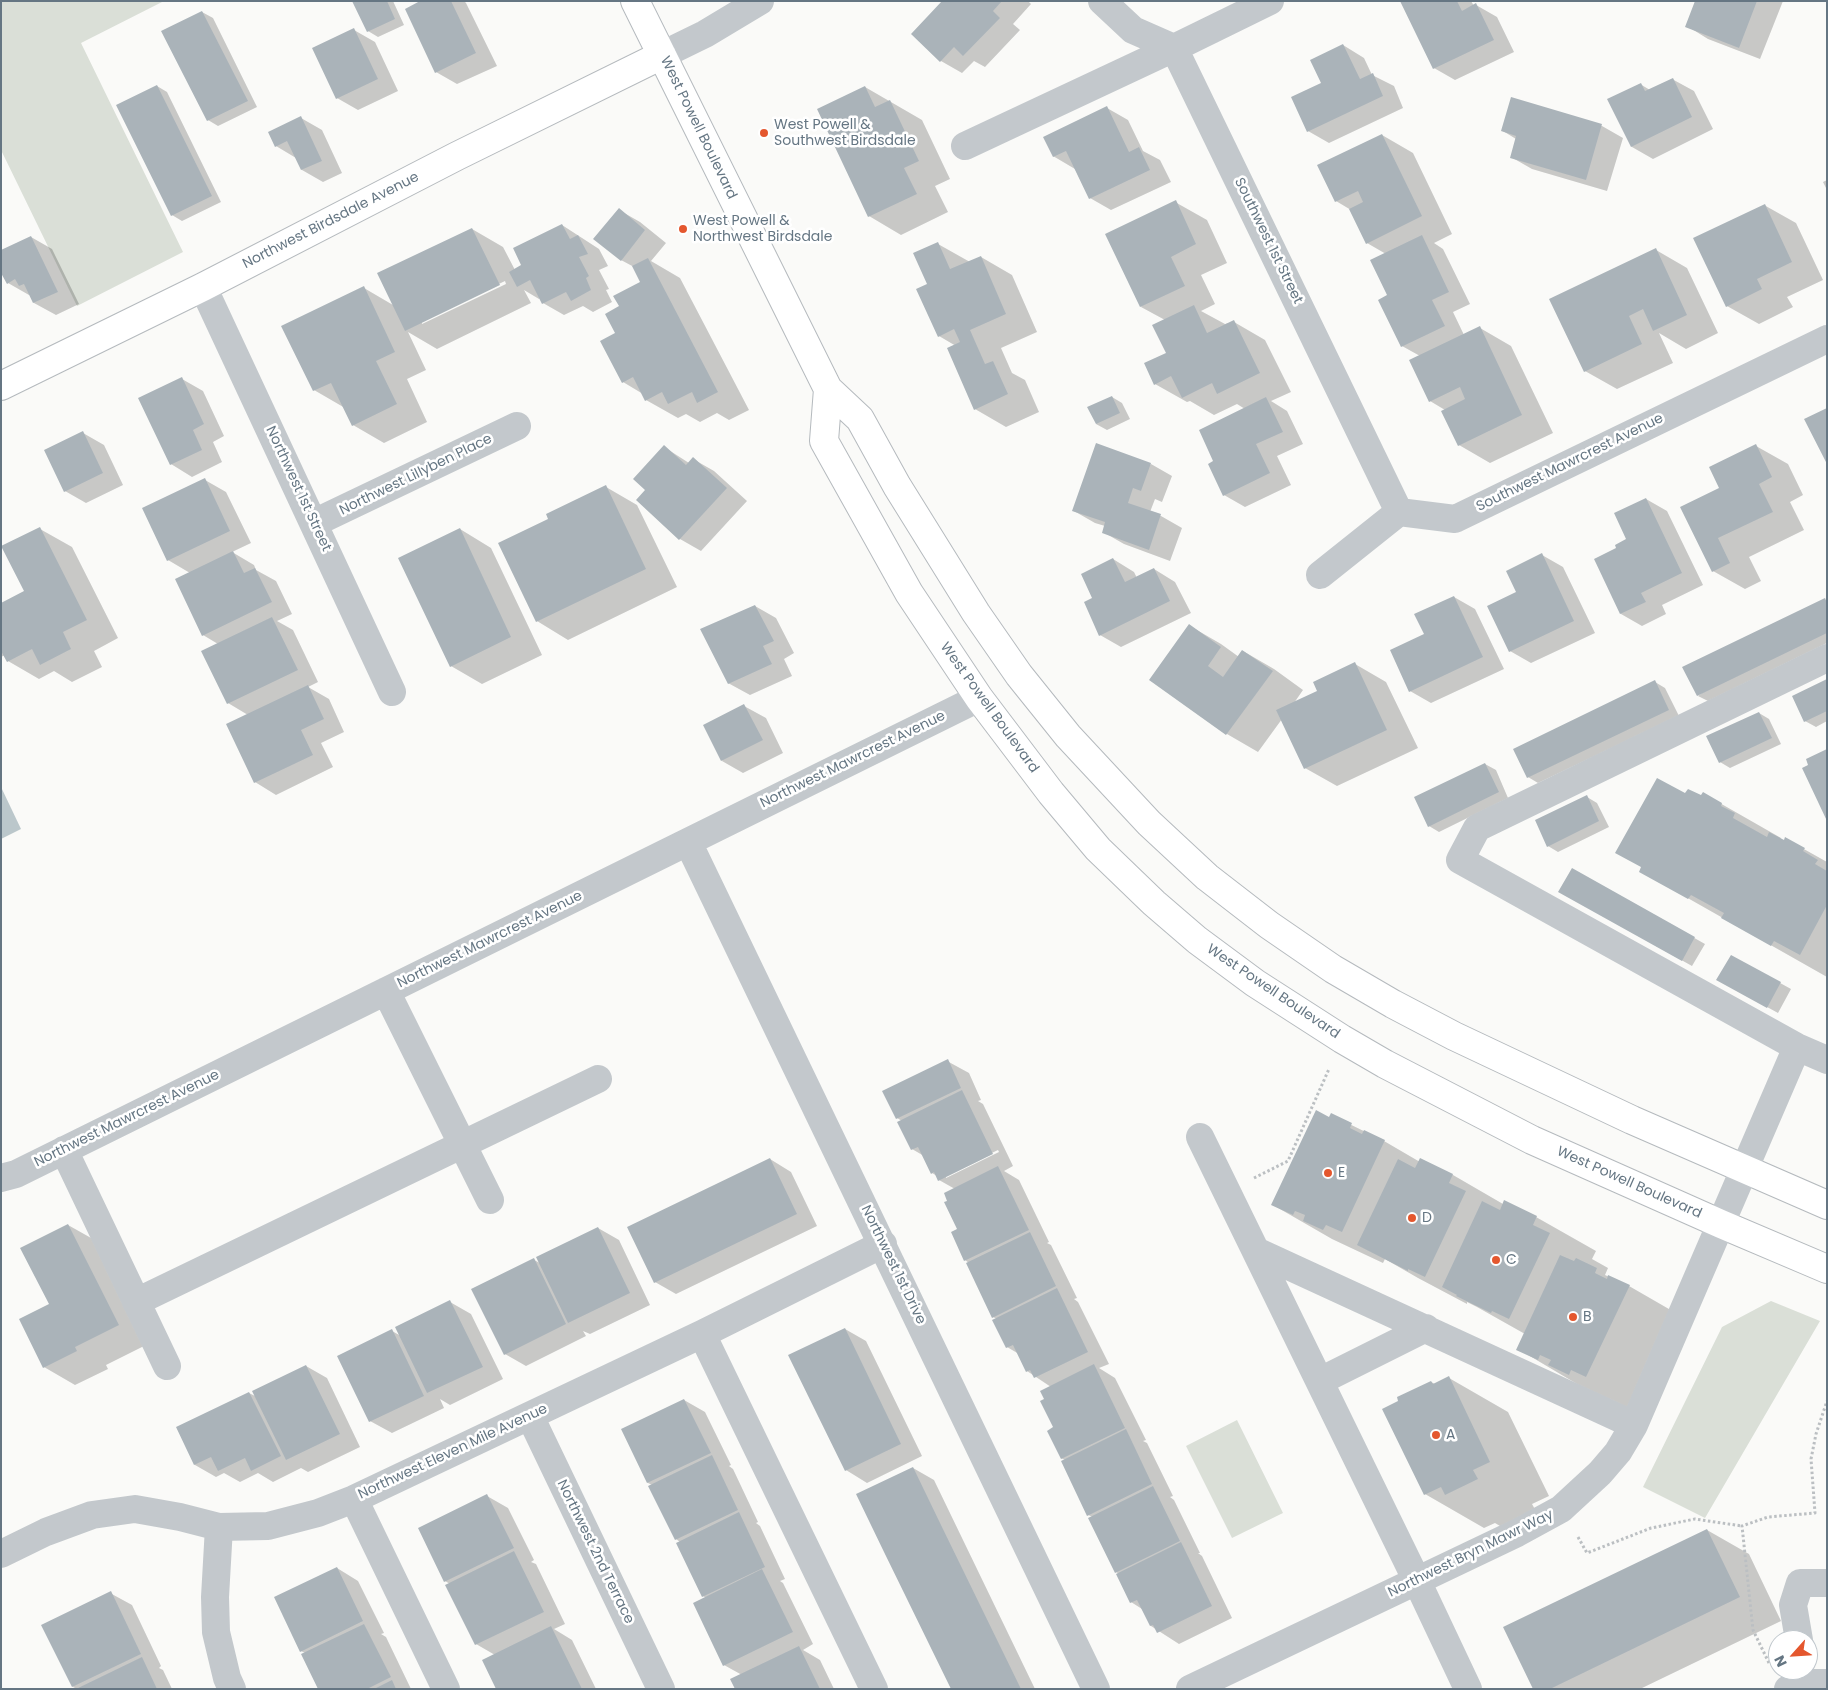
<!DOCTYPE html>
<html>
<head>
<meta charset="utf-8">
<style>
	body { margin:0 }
	#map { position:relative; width:1828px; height:1690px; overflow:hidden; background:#fafaf8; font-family:Poppins,sans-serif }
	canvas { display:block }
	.frame { position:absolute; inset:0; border:2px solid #657683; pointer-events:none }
	.north { position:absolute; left:1768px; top:1630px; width:50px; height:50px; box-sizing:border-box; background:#fff; border:1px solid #c1c8cd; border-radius:50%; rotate:244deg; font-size:14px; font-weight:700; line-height:20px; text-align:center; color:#657683 }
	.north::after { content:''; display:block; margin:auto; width:18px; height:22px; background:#e4572e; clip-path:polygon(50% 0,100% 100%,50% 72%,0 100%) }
</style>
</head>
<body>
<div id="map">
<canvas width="1828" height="1690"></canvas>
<div class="frame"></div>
<div class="north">N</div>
</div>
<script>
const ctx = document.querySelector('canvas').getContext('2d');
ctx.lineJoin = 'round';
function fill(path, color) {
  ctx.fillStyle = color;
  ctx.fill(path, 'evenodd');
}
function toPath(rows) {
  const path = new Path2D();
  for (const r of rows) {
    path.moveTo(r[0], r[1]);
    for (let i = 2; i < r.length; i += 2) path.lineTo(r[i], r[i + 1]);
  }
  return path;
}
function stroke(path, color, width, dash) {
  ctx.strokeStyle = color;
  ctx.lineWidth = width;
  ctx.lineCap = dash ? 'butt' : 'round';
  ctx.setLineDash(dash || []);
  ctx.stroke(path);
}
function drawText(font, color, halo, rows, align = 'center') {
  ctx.font = font + ' Poppins,sans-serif';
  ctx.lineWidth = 5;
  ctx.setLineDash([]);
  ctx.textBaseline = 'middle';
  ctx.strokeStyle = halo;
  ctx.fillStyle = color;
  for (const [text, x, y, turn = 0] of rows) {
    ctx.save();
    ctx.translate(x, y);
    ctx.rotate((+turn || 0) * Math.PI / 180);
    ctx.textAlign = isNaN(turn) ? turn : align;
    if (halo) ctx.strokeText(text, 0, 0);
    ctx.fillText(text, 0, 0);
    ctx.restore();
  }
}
fill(toPath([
	[1,1,164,1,81,43,183,252,77,306,1,150],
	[1771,1301,1820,1321,1705,1518,1643,1487,1722,1327],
	[1237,1420,1283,1513,1232,1538,1186,1446]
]), '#dadfd7');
fill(toPath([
	[1,787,21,829,1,839]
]), '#bbc7cb');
fill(toPath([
	[354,1,393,1,404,25,378,37,368,31],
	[423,1,464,1,466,3,497,66,457,84,436,72],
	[944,1,1028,1,1031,4,1013,24,1020,30,985,67,974,61,962,73,941,61,912,34],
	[1401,1,1471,1,1474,6,1476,5,1497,17,1514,52,1455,80,1434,68],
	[1697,1,1783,1,1760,59,1708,39,1687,26],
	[202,12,213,18,257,107,218,126,208,120],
	[354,30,375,42,398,91,358,110,337,98],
	[1343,45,1364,58,1372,75,1394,86,1403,108,1329,143,1308,131,1323,84],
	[1672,79,1694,91,1713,129,1653,159,1632,147,1608,100,1640,84,1650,90],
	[157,86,167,92,221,202,182,221,172,215],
	[865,87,922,120,950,179,935,186,948,212,901,235,869,216],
	[1512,99,1602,126,1623,138,1607,191,1532,169,1511,157,1516,139,1503,131],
	[1107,108,1128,120,1143,151,1160,160,1171,182,1111,210,1090,198,1075,169,1053,156],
	[301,118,322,130,342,173,323,182,302,170,296,158,276,146],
	[1382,135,1413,153,1452,234,1434,243,1443,249,1470,304,1453,312,1464,335,1480,328,1511,346,1553,433,1490,463,1459,445,1445,410,1430,401,1420,356,1402,346,1389,296,1386,254,1367,243,1351,210,1336,201],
	[1827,180,1827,190,1823,182],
	[1175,202,1207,220,1227,263,1201,275,1215,304,1201,311,1225,324,1234,322,1265,340,1291,392,1271,401,1287,411,1303,444,1277,456,1291,485,1245,507,1224,495,1215,461,1245,409,1237,404,1214,415,1190,401,1187,402,1155,384,1167,353,1165,320,1141,307],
	[1764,205,1796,223,1823,280,1787,297,1793,307,1759,324,1727,306],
	[619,210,640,222,666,243,651,261,680,278,749,410,729,420,717,413,700,422,686,414,678,418,646,400,643,394,623,382,617,333,621,307,642,282,634,267,621,260],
	[562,225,599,249,608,266,599,270,609,289,606,290,612,302,593,312,583,306,564,315,543,303,540,298,539,299,524,290,531,303,437,349,408,332,426,370,407,379,427,422,384,443,353,425,345,408,314,390,364,288,393,305,472,229,503,247,515,270,523,266],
	[505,281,506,284,422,324,422,321],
	[31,237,52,249,79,304,56,315,34,303,30,294,29,295,8,283],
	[938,244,970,262,981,257,1012,275,1037,332,1001,348,1012,373,1025,380,1039,412,1006,427,975,409,956,346,939,336,929,285],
	[1656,250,1687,268,1718,333,1686,349,1659,333,1673,363,1617,389,1585,371],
	[182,379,203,391,224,436,213,442,222,462,192,477,171,464],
	[1112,397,1122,403,1130,419,1107,430,1096,424],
	[83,433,104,445,123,485,86,503,65,491],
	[1756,446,1788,464,1803,495,1790,502,1804,530,1749,557,1761,581,1745,589,1713,571,1721,489],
	[664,447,689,463,693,459,714,471,747,501,701,551,680,539,647,490],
	[1151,464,1172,476,1162,502,1155,499,1150,512,1161,516,1182,528,1170,561,1124,544,1103,532,1105,526,1095,523,1074,511],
	[205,480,226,492,251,543,232,552,254,565,256,570,276,581,292,614,277,621,293,630,318,682,308,687,329,699,344,732,321,743,333,767,276,795,255,782,248,715,228,703,218,644,203,635,190,573,168,560,144,509],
	[606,487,637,505,677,587,568,640,537,621],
	[1646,499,1667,511,1703,585,1662,605,1666,614,1642,626,1621,614,1595,559,1617,549,1628,540],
	[40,529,72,547,118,638,94,651,102,667,72,682,54,671,39,679,8,661,5,655,1,657,1,605,25,592],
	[460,529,491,548,542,655,482,684,451,666],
	[1542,555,1563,567,1595,633,1531,663,1510,651,1518,593],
	[1113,559,1134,572,1137,578,1154,569,1175,582,1191,613,1121,647,1100,635,1094,599],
	[1454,597,1475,609,1504,669,1431,703,1410,691,1425,634],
	[1824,600,1827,601,1827,643,1708,701,1698,696],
	[755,606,776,618,794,653,784,659,792,676,750,695,728,683],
	[1190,626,1221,644,1239,657,1243,651,1274,669,1303,690,1294,703,1319,691,1355,664,1386,682,1418,748,1337,786,1305,768,1282,719,1258,752,1227,734],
	[1827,680,1827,721,1816,727,1805,721],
	[1655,682,1665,688,1679,716,1538,783,1528,777],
	[744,706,766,718,783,753,743,773,722,761],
	[1759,713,1769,719,1781,744,1730,768,1720,762],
	[1485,764,1496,770,1508,798,1439,832,1429,826],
	[1704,794,1781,838,1780,839,1784,842,1786,839,1827,862,1827,977,1640,871,1686,795,1702,797],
	[1587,797,1597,803,1609,827,1558,852,1548,846],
	[1572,869,1705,944,1692,966,1560,892],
	[1731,956,1791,989,1778,1013,1718,980],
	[947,1061,969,1073,981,1100,978,1101,983,1104,1013,1166,1004,1171,1019,1180,1049,1242,1047,1243,1051,1245,1077,1298,1074,1299,1078,1302,1109,1364,1099,1368,1115,1378,1146,1440,1143,1441,1147,1443,1173,1496,1170,1497,1174,1500,1200,1553,1198,1553,1202,1556,1232,1618,1179,1644,1151,1626,1142,1609,1131,1602,1119,1574,1116,1572,1093,1517,1088,1515,1065,1460,1061,1458,1055,1428,1045,1399,1051,1387,1027,1371,1019,1354,1007,1347,997,1319,993,1317,969,1263,965,1260,959,1230,955,1189,939,1180,937,1176,932,1173,924,1156,912,1149,902,1121,897,1118],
	[998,1150,999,1152,946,1178,946,1175],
	[1331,1115,1384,1141,1420,1162,1421,1159,1453,1175,1503,1204,1504,1202,1536,1217,1596,1251,1592,1259,1608,1268,1605,1275,1629,1286,1688,1320,1628,1408,1577,1384,1518,1349,1525,1334,1477,1307,1467,1302,1467,1304,1418,1278,1385,1259,1383,1263,1332,1239,1273,1205],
	[770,1159,791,1172,817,1226,676,1294,655,1282],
	[68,1225,100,1243,150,1343,106,1365,108,1369,75,1385,44,1367,50,1305],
	[598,1228,619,1240,650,1305,590,1334,583,1331,586,1336,526,1366,505,1354,534,1260,540,1263],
	[450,1302,471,1314,503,1379,450,1405,440,1399,444,1408,392,1433,370,1421,392,1331,401,1336],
	[845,1329,866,1341,922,1456,867,1483,846,1470],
	[306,1366,327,1378,360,1447,308,1472,301,1468,273,1482,258,1473,240,1482,224,1473,216,1477,195,1465,177,1428,249,1393,257,1397],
	[1449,1378,1508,1412,1549,1496,1532,1504,1537,1513,1505,1529,1495,1523,1484,1528,1425,1494,1431,1382,1435,1384],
	[684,1400,705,1412,731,1465,729,1466,733,1469,758,1522,756,1523,760,1526,785,1579,780,1581,783,1583,813,1644,803,1650,820,1660,834,1689,736,1689,742,1675,724,1665,706,1598,703,1596,680,1542,676,1539,652,1485,648,1483,623,1429],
	[913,1468,934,1480,1035,1689,952,1689],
	[487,1496,508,1508,534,1560,531,1562,536,1564,565,1624,554,1629,572,1640,596,1689,497,1689,495,1655,476,1644,450,1584,445,1581],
	[1707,1530,1749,1554,1781,1621,1640,1689,1534,1689],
	[337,1568,358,1581,384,1633,381,1634,386,1637,411,1689,319,1689,305,1653,301,1651],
	[110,1593,132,1605,161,1666,159,1668,163,1670,172,1689,77,1689,73,1687]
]), '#0003');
fill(toPath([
	[352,1,387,1,395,19,367,32],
	[420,1,451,1,476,53,435,73,405,9],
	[942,1,1002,1,993,11,1000,18,963,56,954,47,940,62,911,34],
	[1400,1,1457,1,1462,11,1476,3,1494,40,1433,69],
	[1695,1,1757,1,1739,48,1685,27],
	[202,11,248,101,207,121,161,31],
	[354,28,378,79,336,99,312,48],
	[1343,44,1360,79,1373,73,1383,96,1307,132,1291,97,1321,83,1310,60],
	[1673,78,1692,117,1631,147,1607,99,1641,83,1645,91],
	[157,85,212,196,171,216,116,105],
	[865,86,875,107,890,100,919,161,904,168,917,194,868,217,817,109],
	[1511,97,1602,124,1586,180,1510,158,1516,136,1501,131],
	[1107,106,1129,152,1139,147,1150,170,1089,199,1066,151,1053,157,1043,137],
	[301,116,322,161,301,170,287,141,275,147,268,132],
	[1382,134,1422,216,1366,244,1349,209,1363,202,1358,191,1335,202,1317,165],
	[1176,200,1196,244,1171,257,1185,286,1140,307,1105,234],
	[1765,204,1792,262,1757,279,1762,289,1726,307,1693,238],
	[619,208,645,230,621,261,593,239],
	[562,224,570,239,578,235,588,254,579,257,589,276,586,278,591,290,571,301,566,292,542,304,530,280,517,287,509,272,521,265,513,248],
	[472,228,500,285,405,331,377,273],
	[1422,235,1449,292,1432,300,1445,326,1401,347,1378,300,1387,295,1370,260],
	[31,236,58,292,33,303,24,284,19,286,15,279,7,284,1,273,1,250],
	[938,242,950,269,981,256,1006,314,970,330,985,364,993,361,1008,394,974,410,947,348,960,342,954,329,938,337,916,289,927,284,913,253],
	[1656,248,1687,315,1653,331,1643,309,1629,316,1642,344,1584,372,1549,299],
	[648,258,718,392,697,403,692,392,668,404,662,392,645,401,633,377,622,383,600,341,615,333,605,314,619,306,613,296,640,282,632,266],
	[364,286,395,352,376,361,397,404,352,426,331,383,313,391,281,326],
	[1194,305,1207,333,1234,320,1260,373,1217,394,1212,383,1182,398,1171,376,1154,385,1144,363,1166,353,1152,325],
	[1480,326,1522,415,1458,446,1441,411,1465,399,1460,387,1429,402,1409,360],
	[182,377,204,424,193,430,202,450,170,465,138,398],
	[1112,396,1120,413,1096,424,1087,407],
	[1266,397,1283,432,1256,444,1270,473,1223,496,1208,464,1213,461,1199,430],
	[1827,408,1827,464,1804,419],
	[83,431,103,473,64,492,44,450],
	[1096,443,1151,463,1141,491,1133,488,1128,503,1161,514,1149,550,1102,533,1105,522,1072,511],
	[1756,444,1772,477,1759,484,1773,512,1718,538,1730,563,1712,572,1680,507,1719,488,1709,467],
	[664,445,686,465,693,457,727,488,679,540,636,500,645,490,633,479],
	[205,478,230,531,167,561,142,508],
	[606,485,646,569,536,622,498,543,548,519,546,514],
	[1646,498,1682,573,1641,593,1646,602,1620,614,1594,559,1616,548,1615,545,1626,539,1614,513],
	[40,527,87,620,63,632,71,649,40,665,32,649,7,662,1,651,1,603,24,591,1,546],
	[460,528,511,637,450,667,398,558],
	[233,551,244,573,255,568,272,602,202,636,175,579],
	[1542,553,1574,621,1509,652,1487,606,1516,592,1506,571],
	[1113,558,1125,582,1154,568,1170,601,1099,636,1084,602,1092,598,1081,574],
	[1454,596,1483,657,1409,692,1390,650,1424,634,1414,614],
	[1825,598,1827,603,1827,633,1697,696,1682,667],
	[755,605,774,641,763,646,772,664,728,684,700,629],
	[272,617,298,670,227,704,201,651],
	[1189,624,1221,647,1208,666,1223,677,1242,650,1273,671,1226,735,1149,680],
	[1355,662,1387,730,1304,769,1276,710,1317,691,1313,682],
	[1827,679,1827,711,1804,722,1792,696],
	[1655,680,1669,710,1527,778,1513,749],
	[308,685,324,719,301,730,313,755,254,783,226,724],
	[744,704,763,740,721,761,703,725],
	[1759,712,1772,738,1719,763,1706,736],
	[1827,749,1827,821,1802,768,1808,765,1806,759],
	[1485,763,1499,792,1428,827,1414,797],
	[1657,778,1685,793,1688,789,1701,795,1703,792,1722,803,1721,806,1735,813,1733,818,1767,837,1769,832,1784,840,1785,837,1805,848,1803,851,1818,860,1815,864,1827,871,1827,905,1800,955,1774,941,1771,946,1721,918,1724,913,1691,895,1688,899,1639,872,1641,867,1615,853],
	[1587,795,1599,821,1547,847,1535,820],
	[1572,868,1695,937,1682,961,1558,892],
	[1731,955,1781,982,1767,1008,1716,980],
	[948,1059,961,1088,896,1119,882,1091],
	[962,1090,993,1154,938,1181,934,1172,931,1174,918,1147,911,1150,897,1122],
	[1316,1110,1329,1117,1331,1113,1352,1123,1350,1128,1362,1134,1364,1130,1385,1140,1342,1232,1326,1225,1323,1230,1303,1221,1305,1215,1295,1211,1293,1215,1271,1205],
	[770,1158,797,1214,654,1283,627,1227],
	[1420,1158,1453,1174,1449,1183,1466,1191,1425,1277,1408,1269,1408,1271,1357,1245,1398,1159,1415,1168],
	[998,1166,1029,1230,964,1261,951,1232,957,1229,944,1202,947,1201,944,1193],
	[1504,1200,1537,1216,1533,1225,1550,1233,1509,1319,1492,1311,1491,1313,1456,1296,1457,1295,1442,1287,1482,1201,1500,1210],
	[68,1224,119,1325,75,1347,77,1351,43,1368,19,1319,49,1304,20,1248],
	[598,1227,630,1293,568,1323,536,1257],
	[1030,1232,1056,1286,992,1318,966,1263],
	[1560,1255,1574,1261,1576,1258,1597,1268,1595,1273,1607,1279,1608,1275,1630,1285,1586,1377,1571,1370,1569,1375,1548,1365,1551,1360,1540,1355,1538,1360,1516,1350],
	[534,1258,566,1324,504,1355,471,1289],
	[1057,1288,1088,1352,1034,1378,1030,1370,1026,1372,1013,1345,1006,1348,992,1320],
	[450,1300,483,1367,427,1393,395,1327],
	[845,1328,901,1444,845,1471,788,1355],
	[392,1329,424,1396,369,1422,337,1356],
	[1094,1364,1125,1428,1061,1459,1047,1431,1053,1427,1040,1401,1044,1399,1040,1391],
	[306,1365,340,1434,286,1460,252,1391],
	[1449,1376,1490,1462,1473,1470,1478,1479,1445,1495,1441,1487,1424,1495,1382,1409,1398,1401,1397,1397,1431,1381,1433,1384],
	[249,1392,281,1456,251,1471,245,1458,218,1471,211,1457,194,1465,176,1427],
	[684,1399,711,1453,647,1483,621,1429],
	[1126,1429,1152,1484,1087,1516,1061,1461],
	[712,1455,738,1510,675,1540,648,1486],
	[913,1467,941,1525,1021,1689,951,1689,884,1552,856,1494],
	[1153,1486,1180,1541,1115,1573,1088,1518],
	[487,1494,514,1548,444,1582,418,1528],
	[739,1512,765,1567,702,1597,676,1543],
	[1707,1529,1740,1597,1550,1689,1533,1689,1503,1627],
	[1181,1542,1212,1606,1157,1633,1153,1625,1150,1626,1137,1600,1130,1603,1116,1574],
	[514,1551,544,1612,475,1645,445,1585],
	[337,1567,363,1621,300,1652,274,1597],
	[762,1569,793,1632,723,1666,693,1603],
	[111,1591,141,1654,72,1687,41,1625],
	[364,1624,391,1677,367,1689,318,1689,301,1654],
	[551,1626,582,1689,496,1689,482,1660],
	[799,1646,820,1689,735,1689,730,1679],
	[142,1657,157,1689,76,1689],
	[392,1680,396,1689,374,1689]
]), '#aab3b9');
const major = toPath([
	[635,1,828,389,860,419,897,486,976,613,1019,675,1068,736,1149,823,1207,877,1269,925,1333,969,1393,1004,1454,1036,1632,1120,1827,1205],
	[1,386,203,287,457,156,662,55],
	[828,389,824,441,909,593,979,698,1051,793,1098,849,1154,903,1197,940,1255,983,1342,1039,1385,1064,1532,1140,1721,1224,1827,1269]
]);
stroke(major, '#b5babe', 30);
stroke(toPath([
	[1254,1178,1288,1161,1329,1069],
	[1578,1537,1587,1553,1651,1528,1695,1519,1742,1526],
	[1769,1663,1753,1630,1742,1526,1768,1517,1815,1513,1811,1459,1816,1434,1827,1401]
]), '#bbbfc2', 3, [2.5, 2.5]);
stroke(toPath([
	[1102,1,1133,30,1174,48,1399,512],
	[662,55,705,34,760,1],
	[965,146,1174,48,1270,1],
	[203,287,392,692],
	[314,523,517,426],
	[1320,575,1399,512,1455,519,1827,339],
	[1827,658,1477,828,1460,860,1797,1047,1827,1060],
	[688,842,1096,1689],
	[386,991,490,1200],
	[1200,1137,1417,1581,1468,1689],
	[64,1150,167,1366],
	[1,1178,16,1174,979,698],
	[1256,1251,1634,1425],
	[136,1302,598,1079],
	[702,1334,874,1689],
	[1320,1381,1426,1328],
	[530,1416,661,1689],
	[354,1499,446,1689],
	[219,1527,215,1597,216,1632,227,1678,232,1689],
	[1,1554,46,1532,92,1515,135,1509,180,1517,219,1527,268,1526,318,1513,354,1499,702,1334,883,1244],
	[1799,1640,1793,1605,1800,1583,1827,1583],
	[1190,1689,1517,1533,1561,1509,1600,1473,1618,1452,1634,1425,1797,1047],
	[1788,1689,1806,1683,1827,1683]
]), '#c3c8cc', 28);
stroke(major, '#fff', 28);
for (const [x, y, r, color] of [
	[764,133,5,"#e4572e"],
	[683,229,5,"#e4572e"],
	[1328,1173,5,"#e4572e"],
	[1412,1218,5,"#e4572e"],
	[1496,1260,5,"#e4572e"],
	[1573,1317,5,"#e4572e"],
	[1436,1435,5,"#e4572e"]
]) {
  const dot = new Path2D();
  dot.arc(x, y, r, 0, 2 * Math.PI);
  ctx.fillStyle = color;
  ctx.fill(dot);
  stroke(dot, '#fff', 2);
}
drawText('14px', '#657683', '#fff', [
	["West Powell &",774,125],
	["Southwest Birdsdale",774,141],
	["West Powell &",693,221],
	["Northwest Birdsdale",693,237],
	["E",1338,1173],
	["D",1422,1218],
	["C",1506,1260],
	["B",1583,1317],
	["A",1446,1435]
], 'left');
drawText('14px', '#657683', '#fff', [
	["West Powell Boulevard",698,128,64],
	["Northwest Birdsdale Avenue",331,221,-27],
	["Southwest 1st Street",1268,241,64],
	["Southwest Mawrcrest Avenue",1570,463,-26],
	["Northwest Lillyben Place",416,475,-26],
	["Northwest 1st Street",298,489,65],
	["West Powell Boulevard",989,708,54],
	["Northwest Mawrcrest Avenue",853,760,-26],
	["Northwest Mawrcrest Avenue",490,940,-26],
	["West Powell Boulevard",1273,992,34],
	["Northwest Mawrcrest Avenue",127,1119,-26],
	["West Powell Boulevard",1629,1183,24],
	["Northwest 1st Drive",893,1265,64],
	["Northwest Eleven Mile Avenue",453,1452,-25],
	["Northwest 2nd Terrace",595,1552,64],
	["Northwest Bryn Mawr Way",1471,1554,-26]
]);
</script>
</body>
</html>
